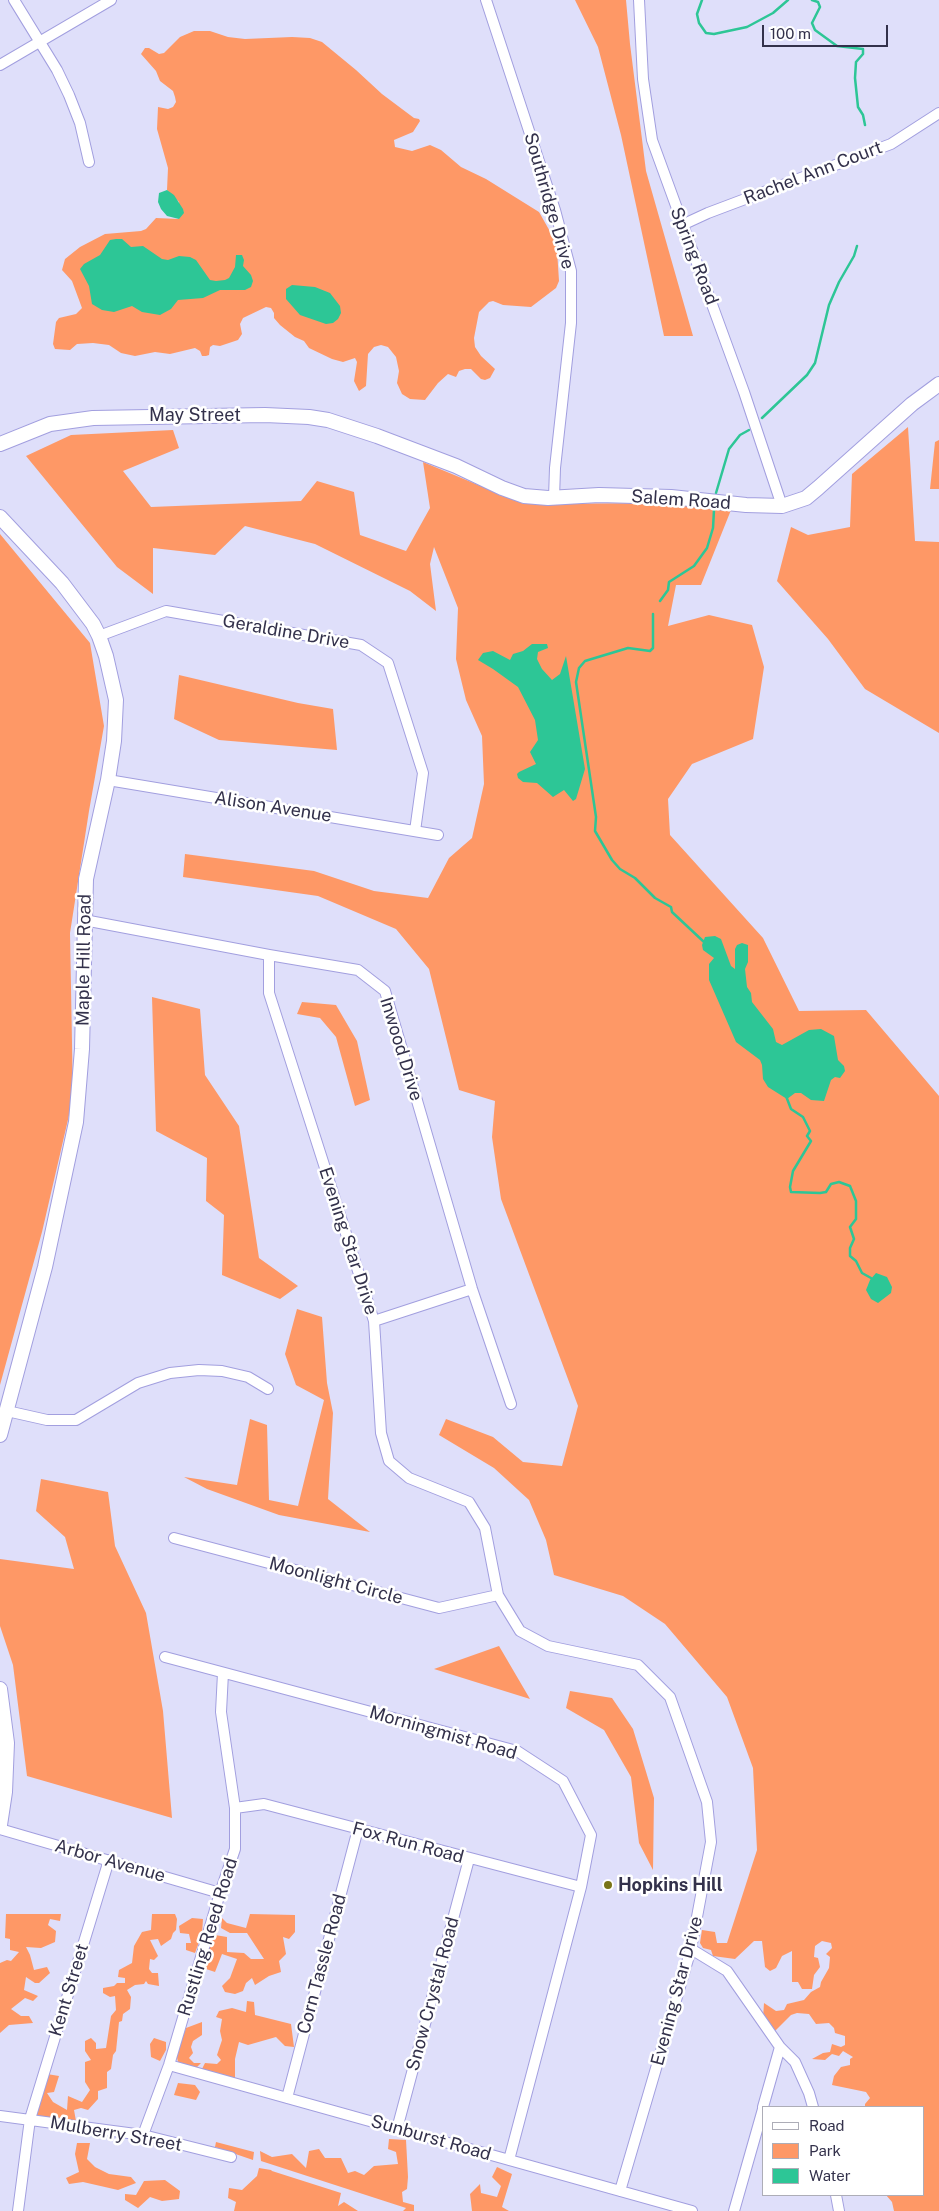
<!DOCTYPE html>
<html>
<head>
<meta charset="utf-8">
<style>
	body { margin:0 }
	#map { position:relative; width:939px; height:2211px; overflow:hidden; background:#dfdffa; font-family:"Public Sans",sans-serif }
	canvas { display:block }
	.legend { position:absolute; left:762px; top:2106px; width:162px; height:90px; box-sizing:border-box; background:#fff; border:1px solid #adadb7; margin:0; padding:6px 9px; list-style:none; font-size:15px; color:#33314b }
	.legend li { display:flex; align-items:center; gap:10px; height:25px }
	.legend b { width:25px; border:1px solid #adadb7 }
	.scale { position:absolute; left:762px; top:25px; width:126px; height:22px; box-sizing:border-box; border:2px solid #33314b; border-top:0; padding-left:6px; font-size:15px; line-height:18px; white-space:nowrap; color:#33314b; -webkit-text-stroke:4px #fff; paint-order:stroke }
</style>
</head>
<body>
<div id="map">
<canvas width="939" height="2211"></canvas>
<ul class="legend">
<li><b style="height:6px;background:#fff"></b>Road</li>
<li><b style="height:14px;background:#fe9866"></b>Park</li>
<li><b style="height:14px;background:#2dc696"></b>Water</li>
</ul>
<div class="scale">100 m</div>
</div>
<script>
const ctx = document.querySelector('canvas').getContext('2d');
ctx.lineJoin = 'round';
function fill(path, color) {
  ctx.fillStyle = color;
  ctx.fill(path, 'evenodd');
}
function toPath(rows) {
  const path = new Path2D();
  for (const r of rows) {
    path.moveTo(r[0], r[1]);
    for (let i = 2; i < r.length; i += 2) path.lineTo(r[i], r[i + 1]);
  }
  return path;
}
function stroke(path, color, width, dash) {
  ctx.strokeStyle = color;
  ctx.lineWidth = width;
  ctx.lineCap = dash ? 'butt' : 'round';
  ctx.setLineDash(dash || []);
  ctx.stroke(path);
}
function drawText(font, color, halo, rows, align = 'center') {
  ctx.font = font + ' "Public Sans",sans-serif';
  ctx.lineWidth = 5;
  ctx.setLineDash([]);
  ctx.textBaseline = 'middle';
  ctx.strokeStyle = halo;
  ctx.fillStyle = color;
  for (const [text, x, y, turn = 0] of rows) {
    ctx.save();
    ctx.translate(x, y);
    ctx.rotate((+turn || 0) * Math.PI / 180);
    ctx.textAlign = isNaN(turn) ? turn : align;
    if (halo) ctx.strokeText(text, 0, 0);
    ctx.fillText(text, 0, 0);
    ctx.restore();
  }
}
fill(toPath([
	[575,0,626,0,630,44,646,171,693,336,664,336,621,135,598,47],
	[194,31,210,31,228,37,245,39,292,37,310,38,322,42,356,70,382,94,414,118,419,119,420,121,413,132,394,140,395,147,412,151,430,145,441,150,461,167,486,179,539,212,552,235,557,250,559,281,556,288,531,307,503,305,493,301,489,302,479,312,474,338,475,347,481,356,495,369,490,378,485,380,481,379,471,369,465,369,459,371,456,377,448,374,438,383,425,400,410,399,402,394,397,383,399,371,396,357,388,347,381,345,374,347,368,354,366,386,359,391,354,381,357,362,355,358,343,362,332,359,309,348,304,341,295,337,280,325,274,318,274,313,271,308,266,307,243,318,240,324,242,334,238,340,220,346,213,345,210,347,209,355,206,356,202,356,200,351,195,348,170,354,155,352,135,356,121,353,109,345,93,343,77,344,70,350,55,349,53,344,56,322,59,318,76,314,82,308,72,281,62,270,65,259,80,247,105,234,141,231,146,229,156,218,179,219,179,202,167,190,168,168,157,129,158,107,168,109,173,107,176,102,175,97,173,91,160,81,156,71,141,54,145,48,149,48,159,54,164,53,180,37],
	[908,427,915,541,939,542,939,733,865,689,828,639,777,581,791,527,808,535,850,527,852,474],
	[173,430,179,448,123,471,151,507,301,501,317,481,354,492,360,535,406,551,430,508,423,462,524,504,657,503,731,510,701,585,676,585,668,626,709,615,752,625,764,667,753,739,692,764,668,799,670,835,763,938,799,1011,866,1010,939,1096,939,2211,894,2211,892,2202,886,2195,923,2195,923,2107,865,2107,865,2104,870,2098,866,2092,832,2085,834,2076,841,2067,850,2065,850,2059,853,2057,843,2051,839,2056,832,2054,825,2060,812,2059,823,2053,830,2052,832,2044,841,2047,845,2045,845,2036,835,2033,834,2028,829,2023,816,2024,809,2014,797,2013,791,2015,775,2031,763,2018,764,2003,776,2011,784,2010,787,2004,804,2000,811,1992,820,1987,821,1982,829,1968,830,1957,826,1954,832,1948,831,1943,822,1941,815,1946,814,1957,818,1958,820,1967,814,1975,812,1989,802,1989,798,1982,792,1982,792,1951,782,1956,776,1968,770,1971,765,1967,762,1941,754,1941,735,1959,713,1956,711,1950,703,1948,700,1943,702,1930,715,1932,717,1943,727,1943,757,1850,753,1768,727,1697,665,1624,623,1596,554,1575,546,1540,529,1500,494,1468,439,1435,446,1419,493,1437,523,1462,562,1466,578,1406,501,1199,492,1137,495,1101,459,1090,429,969,396,929,318,896,183,877,185,854,314,871,374,891,428,898,449,858,472,838,484,784,482,736,466,700,456,659,458,608,434,547,430,564,436,611,410,591,315,544,245,526,215,555,153,548,153,594,117,567,26,456,71,435],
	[939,440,939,489,930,489,935,442],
	[0,534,90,643,104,726,89,811,70,933,73,1098,42,1232,0,1385],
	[179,675,298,703,333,709,337,750,219,740,174,719],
	[152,997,200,1009,205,1075,239,1126,259,1258,298,1286,280,1299,222,1275,224,1215,206,1201,207,1158,156,1131],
	[302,1002,336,1005,357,1041,370,1100,355,1106,336,1037,320,1018,297,1014],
	[297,1309,322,1317,327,1383,333,1413,328,1499,370,1532,279,1515,207,1489,184,1477,237,1485,250,1419,267,1425,269,1500,298,1506,324,1400,296,1385,285,1354],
	[41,1479,108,1492,115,1546,146,1613,163,1711,172,1818,27,1776,13,1665,0,1626,0,1559,74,1569,65,1537,36,1511],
	[499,1646,530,1699,434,1669],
	[570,1691,612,1698,633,1729,654,1798,653,1870,639,1843,631,1777,604,1730,566,1708],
	[6,1914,61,1914,60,1921,50,1919,48,1925,56,1931,55,1942,41,1948,26,1947,30,1955,34,1970,47,1967,50,1973,39,1983,35,1983,26,1977,24,1990,38,1996,33,2001,25,1998,11,2009,21,2016,29,2016,33,2023,9,2025,0,2033,0,1963,7,1960,11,1961,19,1952,10,1950,10,1939,5,1938],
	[152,1914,175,1914,177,1919,176,1930,173,1933,171,1939,161,1946,158,1939,150,1940,158,1956,154,1960,150,1959,149,1969,152,1973,158,1973,159,1986,148,1984,146,1981,144,1984,135,1985,127,1990,131,1997,130,2009,123,2014,122,2021,119,2022,116,2051,113,2055,111,2069,107,2072,107,2088,98,2091,98,2099,88,2110,81,2108,74,2110,76,2121,72,2122,35,2115,47,2074,59,2076,54,2092,47,2093,53,2102,67,2110,68,2096,82,2102,90,2090,85,2082,85,2062,91,2060,85,2051,85,2041,91,2038,96,2043,96,2049,106,2048,111,2016,116,2010,115,1996,110,1997,103,1993,103,1988,114,1986,117,1983,125,1983,125,1978,118,1977,119,1970,132,1963,134,1946,142,1932,151,1930],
	[250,1914,295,1915,295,1932,289,1939,283,1937,286,1954,279,1961,281,1972,269,1976,255,1985,252,1978,246,1983,243,1991,235,1994,225,1992,222,1986,230,1978,237,1959,222,1954,215,1972,203,1968,208,1949,215,1935,227,1937,227,1952,244,1953,251,1959,264,1959,247,1933,230,1933,221,1928,222,1918,227,1923,246,1928],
	[192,1918,203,1919,202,1934,195,1953,186,1950,186,1943,191,1943,189,1934,180,1933,179,1926],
	[247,2001,254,2002,255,2015,291,2024,294,2047,285,2046,276,2037,248,2045,239,2042,235,2059,235,2080,201,2071,205,2063,217,2064,221,2060,217,2055,222,2040,220,2031,222,2019,216,2017,219,2011,232,2008,246,2012],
	[202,2022,202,2035,193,2041,191,2047,193,2053,189,2058,194,2063,201,2063,196,2068,178,2062,176,2053,186,2028],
	[154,2038,166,2042,166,2050,160,2061,151,2057,150,2044],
	[178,2083,195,2085,200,2092,196,2100,174,2095],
	[389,2139,406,2140,408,2177,407,2189,402,2192,403,2202,414,2205,414,2211,403,2211,406,2208,261,2161,260,2151,272,2157,292,2154,306,2168,309,2151,319,2149,325,2158,341,2158,348,2173,355,2171,364,2175,374,2166,398,2164,396,2152,388,2149],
	[216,2142,254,2152,253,2160,215,2147],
	[77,2143,90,2143,87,2159,95,2167,109,2174,131,2177,136,2183,118,2190,83,2182,69,2184,66,2178,79,2172,75,2154],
	[497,2167,512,2174,502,2207,509,2211,472,2211,470,2194,480,2184,481,2193,497,2197,501,2186,492,2177],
	[259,2168,271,2170,272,2171,341,2193,338,2206,344,2202,358,2211,234,2211,236,2202,228,2198,229,2188,242,2190,257,2176],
	[165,2180,180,2191,179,2199,162,2201,150,2197,138,2208,125,2200,125,2194,136,2195,144,2181]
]), '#fe9866');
fill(toPath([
	[167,190,174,195,183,209,184,213,179,219,167,216,161,209,158,202,159,193],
	[116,239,122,239,131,247,143,246,162,259,168,260,179,256,190,257,196,260,210,280,216,281,225,280,229,278,235,267,236,255,242,255,244,260,243,266,251,275,253,281,251,287,245,290,220,290,203,298,178,300,171,309,160,315,142,312,132,306,114,312,102,310,92,304,89,286,80,269,84,264,100,255,110,240],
	[292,285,315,287,330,293,340,306,341,313,338,319,333,323,326,324,300,315,286,299,286,289],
	[532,644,547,644,548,648,538,652,537,659,542,669,552,680,560,674,566,656,585,769,576,799,573,801,564,790,553,797,537,783,523,782,518,778,517,774,519,772,536,764,530,752,538,740,535,720,518,687,493,669,478,660,483,653,493,651,510,660,513,654,523,651],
	[715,936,721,939,731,966,735,969,735,949,737,945,742,943,748,945,748,962,745,969,747,987,751,993,752,1002,773,1029,776,1042,782,1045,809,1030,821,1029,834,1036,838,1060,844,1066,845,1071,840,1078,835,1077,831,1080,824,1101,811,1100,801,1093,795,1093,787,1099,768,1087,763,1079,762,1065,760,1060,736,1042,709,980,709,964,714,958,703,950,702,945,705,937],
	[876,1273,887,1277,892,1287,891,1293,878,1303,871,1299,866,1290,870,1280]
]), '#2dc696');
stroke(toPath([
	[702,0,697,14,699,23,706,33,714,34,747,27,773,13,788,0],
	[812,0,818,2,820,7,812,23,815,30,837,46,863,49,863,54,856,62,855,78,858,107,863,115,865,125],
	[762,418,807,375,815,363,829,305,839,282,854,256,857,246],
	[716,493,729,449,740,435,749,430],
	[660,601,668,590,669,582,694,566,707,548,713,528,714,510],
	[653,614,653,648,650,651,628,648,585,661,579,668,576,682,596,817,595,831,612,860,620,869,635,878,655,898,671,907,672,912,704,942],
	[786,1096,791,1109,803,1117,810,1131,807,1136,811,1141,793,1171,790,1187,791,1192,820,1193,826,1192,831,1184,839,1182,850,1186,856,1201,856,1219,850,1227,854,1239,850,1248,850,1256,856,1261,862,1273,871,1278]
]), '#2dc696', 2.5);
const street = toPath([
	[14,0,57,70,69,95,80,123,89,162],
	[486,0,555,210,571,271,571,323,555,468,554,498],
	[639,0,643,79,652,140,744,392,782,506],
	[0,65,111,0],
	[682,225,708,213,891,144,939,113],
	[99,636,166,611,361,645,388,663,423,773,415,831],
	[108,780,438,835],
	[84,920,269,955,358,970,385,991,472,1289,511,1404],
	[269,955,269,993,374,1321,381,1433,389,1461,409,1478,469,1502,485,1528,498,1595,520,1631,548,1646,638,1665,670,1697,707,1802,711,1842,691,1949,620,2191],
	[374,1321,472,1289],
	[7,1411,47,1420,76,1420,138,1383,170,1373,199,1370,222,1371,248,1377,268,1389],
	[174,1538,439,1608,498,1595],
	[165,1657,517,1751,563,1781,591,1835,581,1887,509,2160],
	[235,1808,264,1804,581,1887],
	[0,1829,220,1893],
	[691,1949,727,1971,780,2047,795,2062,809,2093,813,2107],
	[169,2065,692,2211],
	[287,2098,358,1829],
	[763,2107,780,2047],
	[0,2116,143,2135,231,2157],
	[397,2129,469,1859],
	[143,2135,169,2065,220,1893,235,1849,235,1808,221,1712,223,1673],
	[836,2195,839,2211],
	[18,2211,30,2119,109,1860],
	[734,2211,763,2109]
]);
const secondary = toPath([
	[0,444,50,424,93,418,265,415,309,417,328,420,377,436,456,466,502,488,524,496,548,498,599,495,671,497,746,505,782,506,806,498,818,488,912,404,939,384],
	[0,517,62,583,93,624,99,636,106,656,116,700,114,741,108,780,86,879,82,1049,76,1122,45,1267,0,1435],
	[0,1689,7,1743,5,1792,0,1825]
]);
stroke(street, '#a29fdf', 12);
stroke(secondary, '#a29fdf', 16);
stroke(street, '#fff', 10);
stroke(secondary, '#fff', 14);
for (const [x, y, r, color] of [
	[608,1885,5,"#797418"]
]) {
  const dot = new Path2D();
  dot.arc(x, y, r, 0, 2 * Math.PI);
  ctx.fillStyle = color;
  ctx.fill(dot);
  stroke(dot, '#fff', 2);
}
drawText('18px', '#33314b', '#fff', [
	["Rachel Ann Court",813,173,-21],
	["Southridge Drive",549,201,74],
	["Spring Road",694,256,69],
	["May Street",195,415],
	["Salem Road",681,500,4],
	["Geraldine Drive",286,632,10],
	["Alison Avenue",273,807,9],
	["Maple Hill Road",84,960,-89],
	["Inwood Drive",401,1049,73],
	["Evening Star Drive",348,1241,72],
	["Moonlight Circle",336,1581,15],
	["Morningmist Road",443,1733,16],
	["Fox Run Road",408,1843,15],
	["Arbor Avenue",110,1861,16],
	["Rustling Reed Road",208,1937,-73],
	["Corn Tassle Road",322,1964,-75],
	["Kent Street",69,1990,-73],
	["Evening Star Drive",677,1991,-75],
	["Snow Crystal Road",433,1994,-75],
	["Mulberry Street",116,2134,10],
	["Sunburst Road",431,2138,16]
]);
drawText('bold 18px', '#33314b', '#fff', [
	["Hopkins Hill",618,1885]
], 'left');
</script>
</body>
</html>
